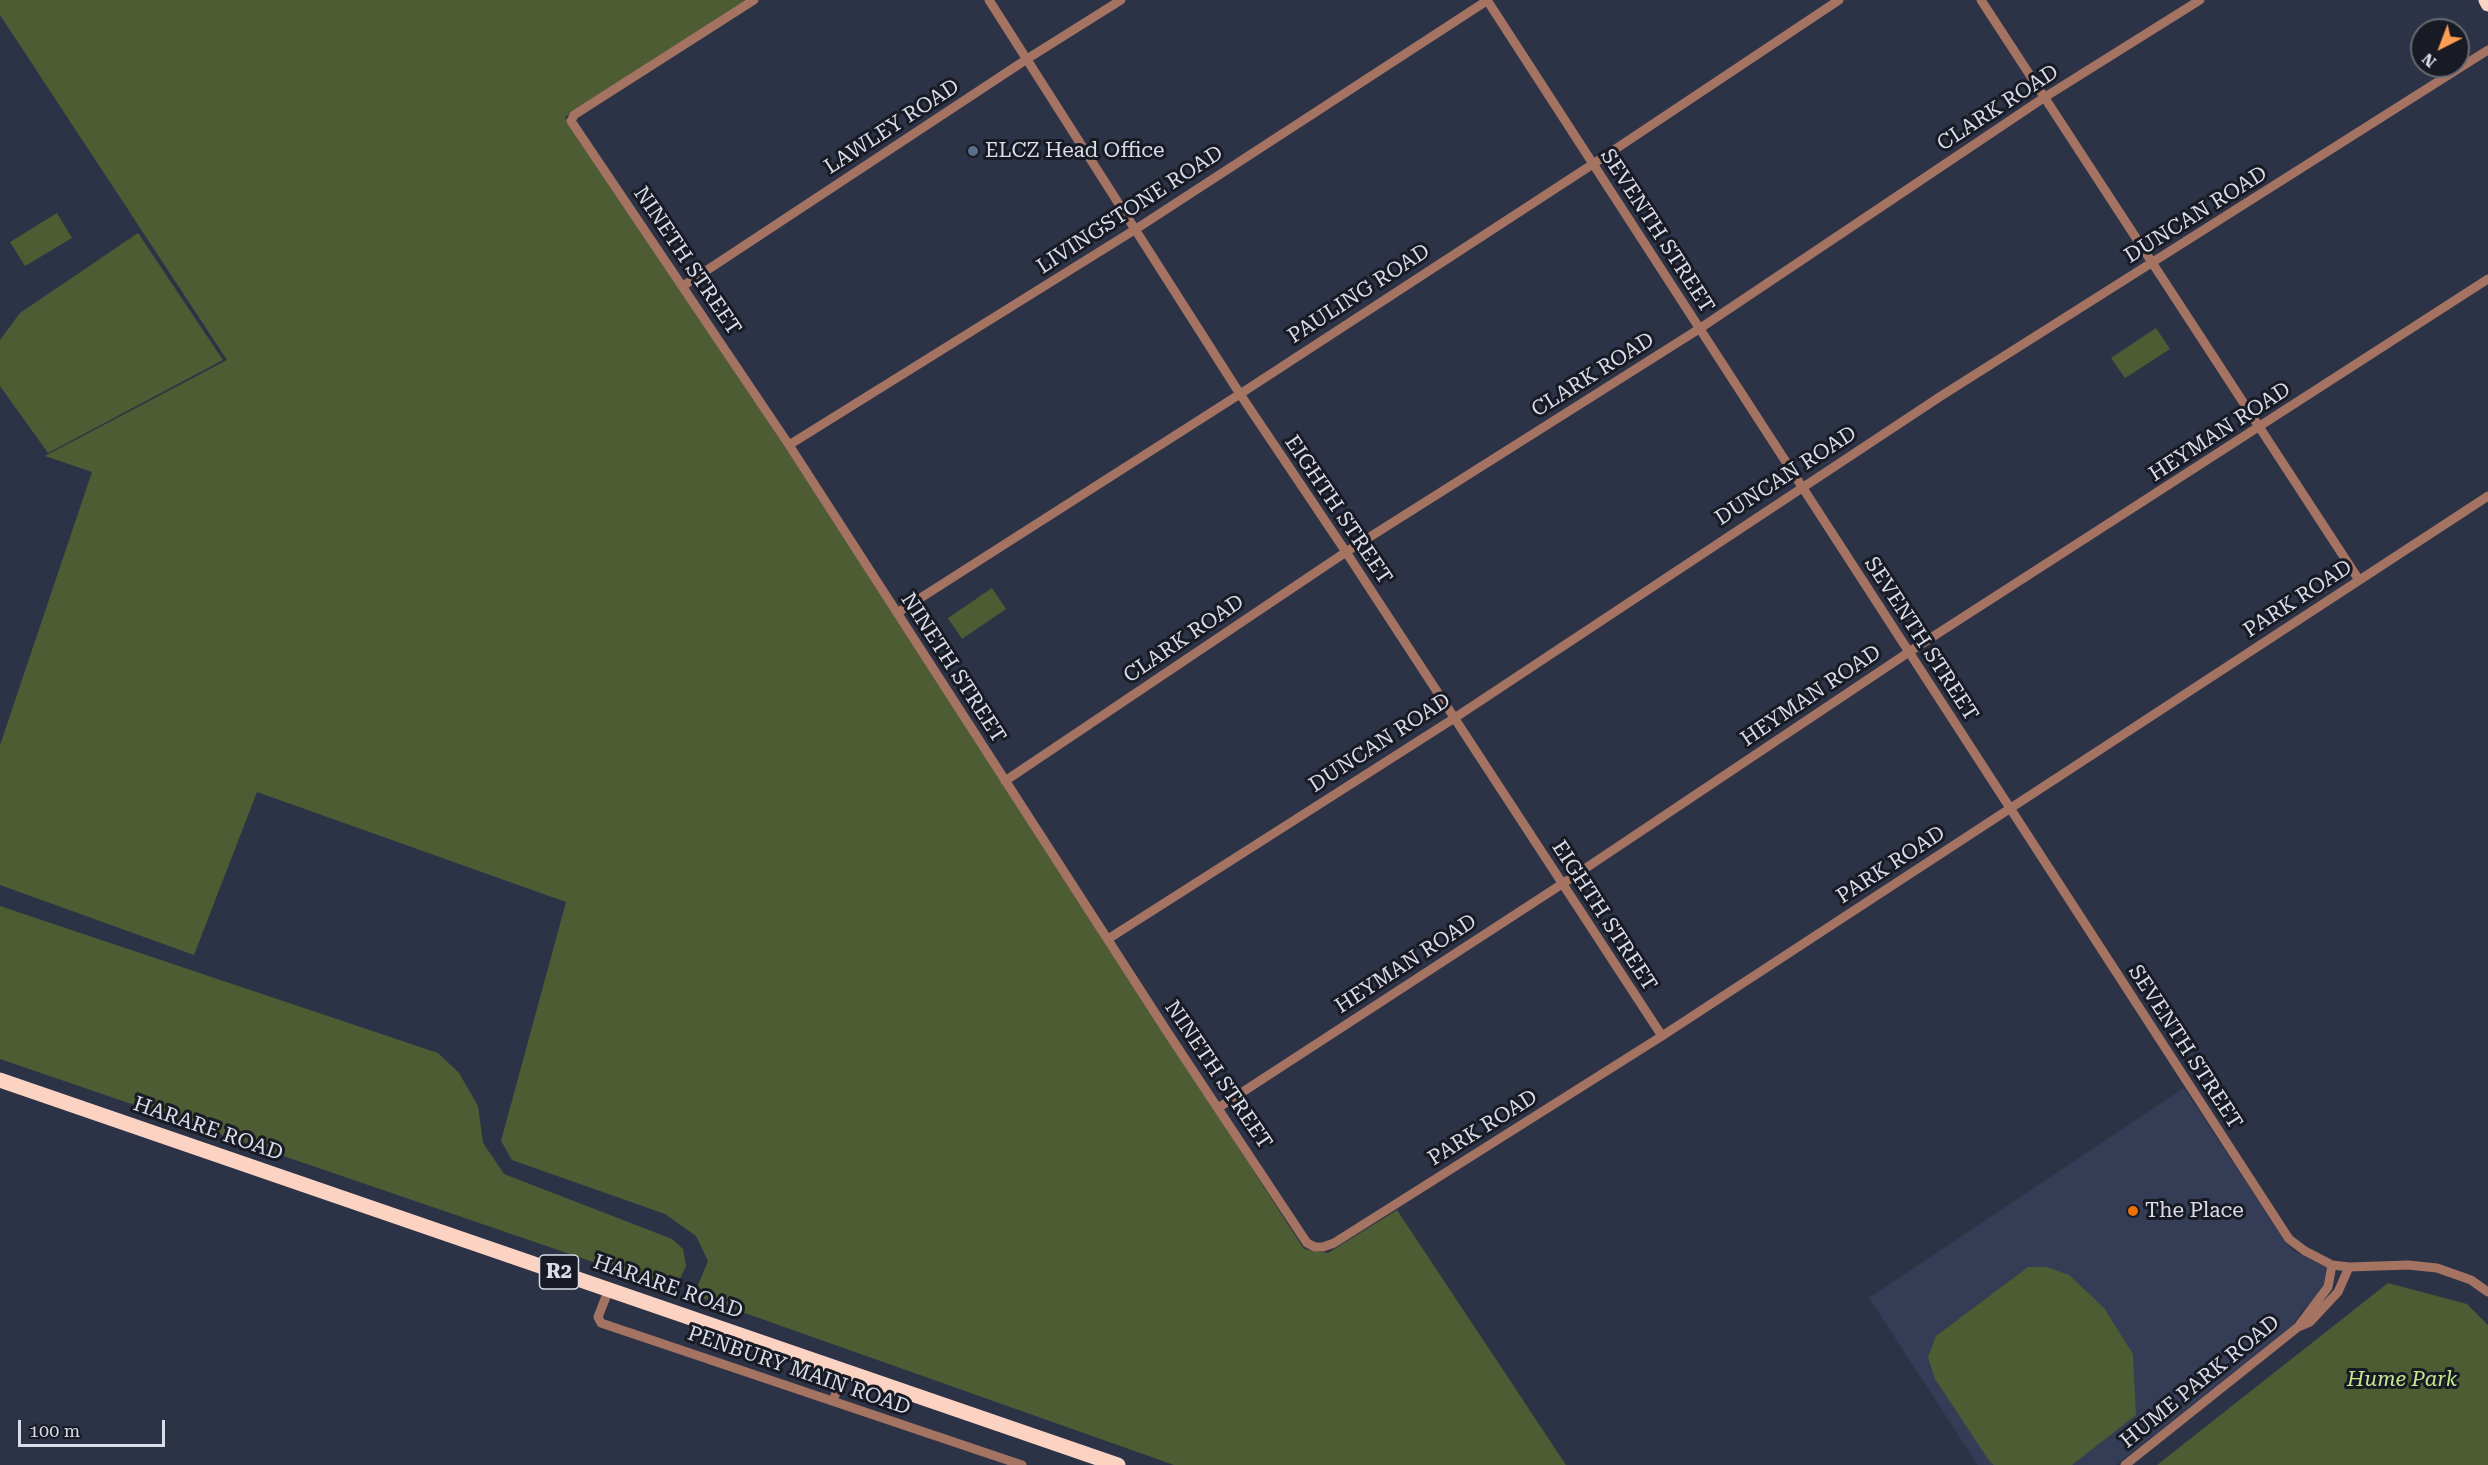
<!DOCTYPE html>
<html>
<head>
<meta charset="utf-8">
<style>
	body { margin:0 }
	#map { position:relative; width:2488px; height:1465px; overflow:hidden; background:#2d3347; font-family:"Roboto Serif",serif }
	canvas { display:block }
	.north { position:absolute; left:2410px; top:18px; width:60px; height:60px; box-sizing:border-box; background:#181b24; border:2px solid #656973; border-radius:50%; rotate:222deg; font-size:16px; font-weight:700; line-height:24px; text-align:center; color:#d9ddea }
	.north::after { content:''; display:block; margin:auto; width:21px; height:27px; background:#fc9d53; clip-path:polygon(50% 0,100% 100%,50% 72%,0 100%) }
	.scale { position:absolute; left:18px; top:1420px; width:147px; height:27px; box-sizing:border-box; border:3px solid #d9ddea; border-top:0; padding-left:8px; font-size:18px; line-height:21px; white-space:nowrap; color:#d9ddea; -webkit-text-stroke:4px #181b24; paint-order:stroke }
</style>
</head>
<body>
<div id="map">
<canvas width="2488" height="1465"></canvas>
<div class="north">N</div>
<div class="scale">100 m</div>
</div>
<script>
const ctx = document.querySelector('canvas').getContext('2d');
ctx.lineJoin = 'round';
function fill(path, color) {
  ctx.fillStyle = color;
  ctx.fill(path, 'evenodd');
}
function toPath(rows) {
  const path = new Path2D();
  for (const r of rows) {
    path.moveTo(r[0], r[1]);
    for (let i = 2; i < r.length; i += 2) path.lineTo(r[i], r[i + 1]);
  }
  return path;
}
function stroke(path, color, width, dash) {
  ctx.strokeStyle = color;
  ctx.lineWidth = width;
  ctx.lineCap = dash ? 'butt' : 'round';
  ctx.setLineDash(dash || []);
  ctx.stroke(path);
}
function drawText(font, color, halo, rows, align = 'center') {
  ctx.font = font + ' "Roboto Serif",serif';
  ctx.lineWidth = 6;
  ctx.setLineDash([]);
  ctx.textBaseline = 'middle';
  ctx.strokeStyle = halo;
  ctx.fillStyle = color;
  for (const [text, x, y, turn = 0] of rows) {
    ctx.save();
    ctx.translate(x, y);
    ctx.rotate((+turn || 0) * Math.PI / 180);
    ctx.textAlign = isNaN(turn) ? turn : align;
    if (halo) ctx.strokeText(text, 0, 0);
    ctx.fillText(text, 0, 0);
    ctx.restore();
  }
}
fill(toPath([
	[2184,1088,2285,1241,2292,1250,2326,1267,2324,1284,2318,1295,2302,1311,2293,1325,2116,1465,1978,1465,1869,1298]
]), '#353c56');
fill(toPath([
	[0,0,749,0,565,117,796,464,1304,1249,1328,1253,1397,1210,1566,1465,1174,1465,694,1295,708,1261,696,1236,665,1214,512,1160,501,1141,566,902,257,792,194,955,0,885,0,745,92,472,45,456,227,360,0,15],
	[57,213,72,238,25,266,10,242],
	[138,233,223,360,48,453,0,386,0,340,20,313],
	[2156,328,2170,349,2125,378,2111,358],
	[992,588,1006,609,962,639,948,618],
	[0,906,438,1053,459,1073,478,1106,483,1143,504,1174,672,1239,683,1249,686,1266,675,1290,0,1059],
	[2028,1267,2047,1267,2069,1275,2104,1308,2133,1354,2136,1415,2072,1465,1994,1465,1990,1462,1935,1379,1928,1357,1936,1336],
	[2388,1283,2467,1304,2488,1325,2488,1465,2157,1465]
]), '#4d5c33');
stroke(toPath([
	[754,0,574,115,571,121,789,445,1168,1033,1307,1243,1315,1247,1323,1247,1334,1243,1662,1036,2488,496],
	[989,0,1240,394,1346,552,1662,1036],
	[1487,0,2289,1239,2305,1251,2332,1265,2349,1267,2408,1265,2437,1268,2471,1280,2488,1292],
	[1981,0,2359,580],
	[683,286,1027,59,1121,0],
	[789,445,1136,229,1488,0],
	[897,613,1240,394,1593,164,1839,0],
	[1005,781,1346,552,1699,329,2045,97,2200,0],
	[1108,939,1453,719,1941,396,2488,50],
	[1218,1108,1562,884,1909,652,2488,279],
	[609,1289,598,1317,601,1323,1022,1465],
	[2298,1327,2328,1287,2332,1265],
	[833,1401,844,1370],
	[2125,1465,2298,1327,2310,1322,2338,1292,2349,1267]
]), '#a47361', 9);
stroke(toPath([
	[2486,0,2488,4],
	[0,1080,1118,1465]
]), '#fcd2c2', 15);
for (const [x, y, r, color] of [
	[973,151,6,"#5c6f8a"],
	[2133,1211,6,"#e8710a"]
]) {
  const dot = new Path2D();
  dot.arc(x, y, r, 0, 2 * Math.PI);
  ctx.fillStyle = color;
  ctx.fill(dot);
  stroke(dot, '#181b24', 2);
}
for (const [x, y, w] of [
	[559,1272,39]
]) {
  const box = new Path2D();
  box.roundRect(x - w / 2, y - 17, w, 34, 4.5);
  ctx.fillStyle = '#181b24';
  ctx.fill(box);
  stroke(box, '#d9ddea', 1.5);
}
drawText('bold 20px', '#d9ddea', null, [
	["R2",559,1272]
]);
drawText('21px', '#d9ddea', '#181b24', [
	["CLARK ROAD",1998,108,-33],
	["LAWLEY ROAD",892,127,-33],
	["LIVINGSTONE ROAD",1130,210,-33],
	["DUNCAN ROAD",2196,215,-32],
	["SEVENTH STREET",1657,231,57],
	["NINETH STREET",687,261,56],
	["PAULING ROAD",1359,294,-33],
	["CLARK ROAD",1593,375,-32],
	["HEYMAN ROAD",2220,432,-33],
	["DUNCAN ROAD",1786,476,-33],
	["EIGHTH STREET",1338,510,56],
	["PARK ROAD",2298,599,-33],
	["CLARK ROAD",1184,639,-34],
	["SEVENTH STREET",1921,639,57],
	["NINETH STREET",953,668,57],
	["HEYMAN ROAD",1811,696,-34],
	["DUNCAN ROAD",1380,743,-33],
	["PARK ROAD",1891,865,-33],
	["EIGHTH STREET",1604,916,57],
	["HEYMAN ROAD",1406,964,-33],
	["SEVENTH STREET",2185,1047,57],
	["NINETH STREET",1218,1075,56],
	["PARK ROAD",1483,1128,-32],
	["HARARE ROAD",208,1129,19],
	["HARARE ROAD",668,1287,19],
	["PENBURY MAIN ROAD",799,1371,19],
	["HUME PARK ROAD",2200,1382,-39]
]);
drawText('21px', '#d9ddea', '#181b24', [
	["ELCZ Head Office",985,151],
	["The Place",2145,1211]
], 'left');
drawText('italic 21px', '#c7e88d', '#181b24', [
	["Hume Park",2402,1380]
]);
</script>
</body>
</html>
